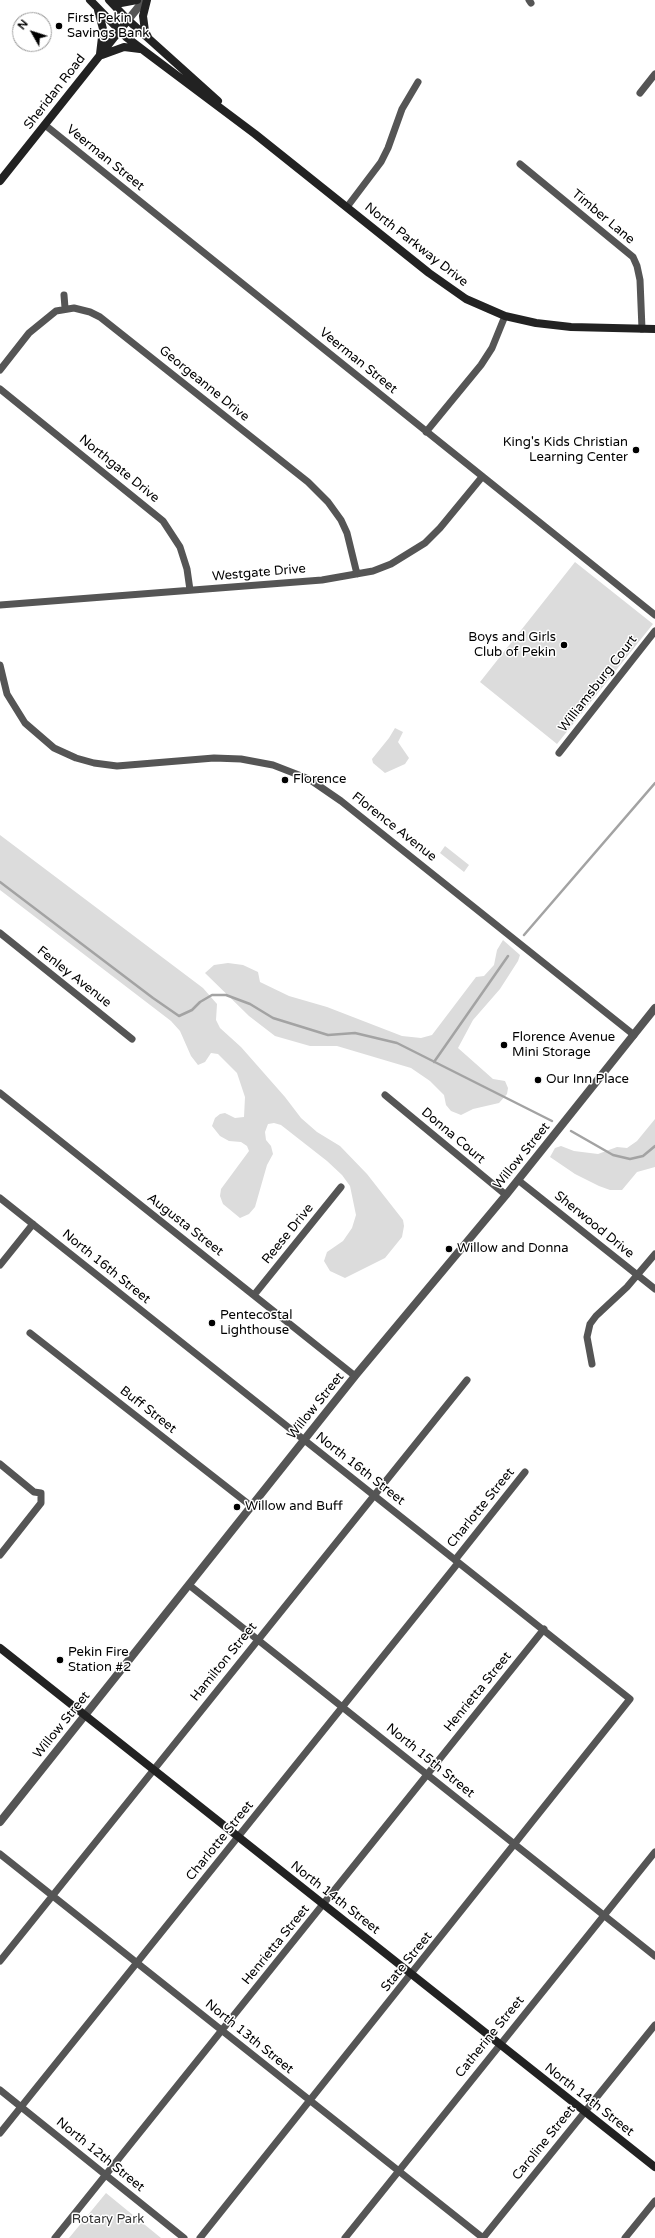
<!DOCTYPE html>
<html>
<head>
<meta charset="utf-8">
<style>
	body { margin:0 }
	#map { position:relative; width:655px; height:2238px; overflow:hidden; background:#fff; font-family:"Varela Round",sans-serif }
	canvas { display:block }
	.north { position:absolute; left:12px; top:12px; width:40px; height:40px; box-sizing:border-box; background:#fff; border:1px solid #999; border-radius:50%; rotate:309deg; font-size:11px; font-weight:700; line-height:16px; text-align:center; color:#000 }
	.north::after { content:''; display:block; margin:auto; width:14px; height:18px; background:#000; clip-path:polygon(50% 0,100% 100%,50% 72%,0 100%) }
</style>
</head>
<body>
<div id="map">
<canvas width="655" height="2238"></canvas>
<div class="north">N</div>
</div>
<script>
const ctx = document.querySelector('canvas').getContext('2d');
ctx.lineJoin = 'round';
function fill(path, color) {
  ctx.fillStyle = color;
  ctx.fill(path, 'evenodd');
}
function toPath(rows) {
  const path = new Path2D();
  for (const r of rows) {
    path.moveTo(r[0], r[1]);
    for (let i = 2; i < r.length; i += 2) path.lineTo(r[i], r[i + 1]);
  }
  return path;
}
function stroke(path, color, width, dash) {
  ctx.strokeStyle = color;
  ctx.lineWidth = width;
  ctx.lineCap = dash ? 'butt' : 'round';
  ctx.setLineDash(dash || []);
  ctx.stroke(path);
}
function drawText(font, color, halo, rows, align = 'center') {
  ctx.font = font + ' "Varela Round",sans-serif';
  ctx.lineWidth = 3;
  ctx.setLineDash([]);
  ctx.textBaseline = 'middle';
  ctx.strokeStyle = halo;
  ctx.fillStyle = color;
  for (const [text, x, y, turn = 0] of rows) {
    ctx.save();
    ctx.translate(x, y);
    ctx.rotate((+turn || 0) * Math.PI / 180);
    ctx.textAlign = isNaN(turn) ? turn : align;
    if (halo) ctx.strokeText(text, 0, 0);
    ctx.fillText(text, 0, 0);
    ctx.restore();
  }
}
fill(toPath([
	[575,562,653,624,557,744,480,682],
	[395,728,403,732,398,742,409,758,405,764,385,773,373,763,372,759,389,738],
	[0,835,203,988,217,1004,216,1020,220,1028,241,1047,285,1097,301,1118,317,1132,340,1146,367,1174,403,1220,404,1226,402,1237,385,1258,345,1278,330,1271,324,1261,327,1252,343,1241,352,1228,356,1215,350,1186,342,1175,327,1161,281,1125,274,1123,268,1124,265,1132,266,1140,271,1146,273,1154,267,1165,255,1207,249,1214,240,1218,223,1204,220,1196,221,1189,249,1151,247,1146,241,1142,229,1141,220,1136,212,1126,215,1118,220,1114,225,1113,235,1118,244,1117,245,1097,237,1073,218,1054,211,1053,205,1062,198,1065,191,1056,180,1031,171,1021,0,890],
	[445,846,469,865,464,872,440,853],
	[503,940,520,955,518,961,500,989,473,1020,458,1048,493,1079,505,1081,508,1088,507,1094,499,1103,473,1109,461,1115,451,1111,446,1105,444,1095,430,1081,411,1068,337,1046,310,1046,275,1036,249,1016,205,973,214,965,228,963,243,965,258,972,260,982,289,996,327,1007,402,1036,421,1038,432,1035,476,977,484,976,494,965,497,950],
	[655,1119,655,1167,637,1172,622,1190,610,1190,599,1186,575,1174,550,1157,555,1148,561,1146,574,1151,598,1154,617,1147,627,1148,637,1141],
	[106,2193,161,2238,69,2238]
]), '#dcdcdc');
stroke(toPath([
	[0,882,153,998,179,1016,192,1010,200,1002,212,995,226,995,250,1004,273,1018,328,1035,355,1033,397,1043,552,1121],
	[524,935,655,783],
	[434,1062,508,956],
	[571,1131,613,1155,630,1159,643,1156,655,1146]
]), '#a3a3a3', 2.5);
stroke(toPath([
	[529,0,531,3],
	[640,93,655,74],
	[45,125,655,615],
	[520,164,633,257,637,266,640,280,642,329],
	[347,207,381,162,388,148,402,109,418,82],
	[64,295,65,308],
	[0,370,29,333,56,311,74,308,90,312,100,317,308,482,328,502,341,520,347,533,357,574],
	[0,389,163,521,180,547,187,569,190,590],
	[426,432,481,365,492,348,505,316],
	[0,605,322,580,373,571,391,564,425,543,440,528,482,477],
	[0,665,7,694,25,723,54,748,76,758,94,763,117,766,214,758,241,759,273,765,309,779,341,801,634,1035],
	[559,753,655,631],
	[0,933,132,1039],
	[0,1093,355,1376],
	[385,1095,506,1195],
	[518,1180,655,1289],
	[0,1198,630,1699,200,2238],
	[0,1265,33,1224],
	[254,1295,341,1187],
	[30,1333,251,1506],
	[592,1364,587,1337,590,1324,596,1316,627,1287,655,1254],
	[0,1464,34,1492,41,1493,41,1503,0,1555],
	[455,1560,525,1472],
	[189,1585,655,1956],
	[0,1854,483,2238],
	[0,1961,467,1380],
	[0,2090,184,2238],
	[0,2133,458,1563],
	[55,2238,544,1629],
	[345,2238,655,1852],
	[483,2238,655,2025],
	[625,2238,655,2201]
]), '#555', 7);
stroke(toPath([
	[128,20,144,0],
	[0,1822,355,1376,506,1195,655,1008]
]), '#555', 8);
stroke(toPath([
	[90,0,126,37,147,53,255,134,429,273,466,299,505,316,536,323,571,327,655,329],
	[109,0,128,20,218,101],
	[111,0,121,3,137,0],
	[147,0,143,16,145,31,148,37],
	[98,10,103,29,100,54],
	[102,55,124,47,140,49],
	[0,181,128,20],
	[0,1648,655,2167]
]), '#222', 8);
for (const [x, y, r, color] of [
	[59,26,4,"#000"],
	[636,450,4,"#000"],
	[564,645,4,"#000"],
	[285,780,4,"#000"],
	[504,1045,4,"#000"],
	[538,1080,4,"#000"],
	[449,1249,4,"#000"],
	[212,1323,4,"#000"],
	[237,1507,4,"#000"],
	[60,1660,4,"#000"]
]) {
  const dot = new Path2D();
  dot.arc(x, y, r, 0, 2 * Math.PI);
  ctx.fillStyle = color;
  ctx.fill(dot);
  stroke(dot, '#fff', 1.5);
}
drawText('13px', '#000', '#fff', [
	["First Pekin",67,19],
	["Savings Bank",67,34],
	["King's Kids Christian",628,443,"right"],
	["Learning Center",628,458,"right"],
	["Boys and Girls",556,638,"right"],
	["Club of Pekin",556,653,"right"],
	["Florence",293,780],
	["Florence Avenue",512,1038],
	["Mini Storage",512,1053],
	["Our Inn Place",546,1080],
	["Willow and Donna",457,1249],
	["Pentecostal",220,1316],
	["Lighthouse",220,1331],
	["Willow and Buff",245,1507],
	["Pekin Fire",68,1653],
	["Station #2",68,1668]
], 'left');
drawText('13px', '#000', '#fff', [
	["Sheridan Road",55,92,-52],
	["Veerman Street",105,158,39],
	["Timber Lane",603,217,40],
	["North Parkway Drive",416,245,38],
	["Veerman Street",358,361,39],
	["Georgeanne Drive",204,384,39],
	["Northgate Drive",119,469,39],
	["Westgate Drive",259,573,-5],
	["Williamsburg Court",598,684,-52],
	["Florence Avenue",394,827,38],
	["Fenley Avenue",74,977,38],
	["Donna Court",453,1136,40],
	["Willow Street",522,1156,-51],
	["Augusta Street",185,1225,38],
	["Sherwood Drive",594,1225,39],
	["Reese Drive",288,1234,-51],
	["North 16th Street",106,1267,39],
	["Willow Street",316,1406,-51],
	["Buff Street",148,1410,38],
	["North 16th Street",360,1469,38],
	["Charlotte Street",481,1508,-51],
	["Hamilton Street",224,1662,-51],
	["Henrietta Street",478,1692,-51],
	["Willow Street",62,1725,-51],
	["North 15th Street",430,1761,39],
	["Charlotte Street",220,1841,-51],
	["North 14th Street",335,1898,38],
	["Henrietta Street",276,1945,-51],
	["State Street",407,1962,-51],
	["North 13th Street",249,2037,39],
	["Catherine Street",490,2037,-51],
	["North 14th Street",589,2100,38],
	["Caroline Street",544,2143,-51],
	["North 12th Street",100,2155,39]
]);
drawText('13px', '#333', '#fff', [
	["Rotary Park",108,2220]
]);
</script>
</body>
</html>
